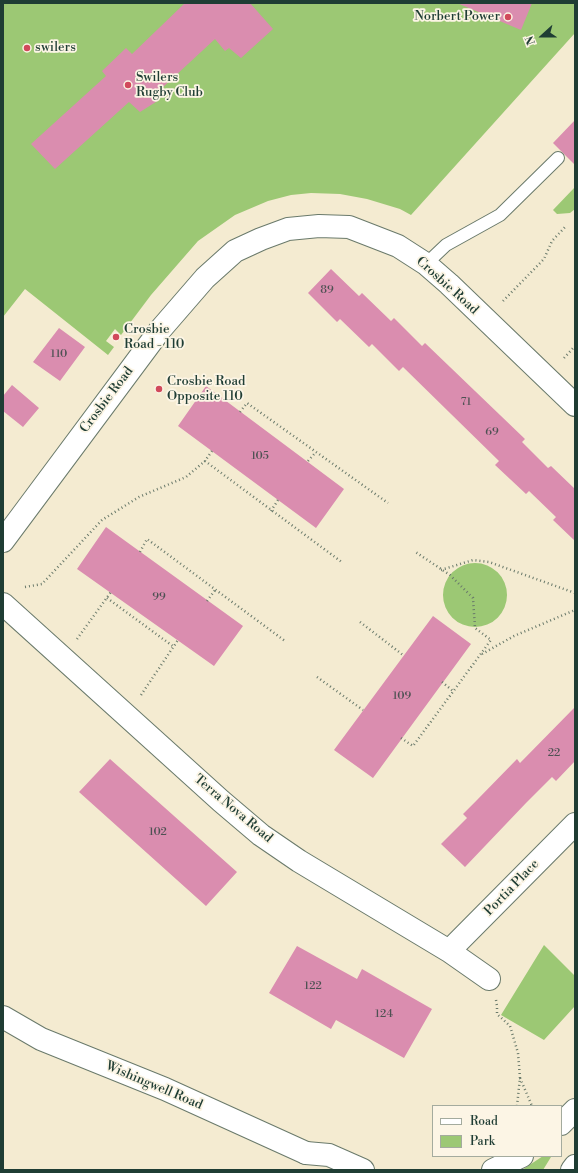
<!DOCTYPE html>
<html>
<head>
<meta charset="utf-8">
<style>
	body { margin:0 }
	#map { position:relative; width:578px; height:1173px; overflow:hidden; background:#f4ebd1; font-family:"Libre Bodoni",serif }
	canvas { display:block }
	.frame { position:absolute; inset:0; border:4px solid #1f3d34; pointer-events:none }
	.legend { position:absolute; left:432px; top:1105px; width:130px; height:52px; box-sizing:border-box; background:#fcf5e5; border:1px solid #a4ab9e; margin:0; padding:5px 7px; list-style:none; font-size:12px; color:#1f3d34 }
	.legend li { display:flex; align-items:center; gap:8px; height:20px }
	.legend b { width:20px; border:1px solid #a4ab9e }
	.north { position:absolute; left:522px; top:16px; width:40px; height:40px; -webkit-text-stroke:3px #fcf5e5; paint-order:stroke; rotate:249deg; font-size:11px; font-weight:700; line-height:16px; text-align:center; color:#1f3d34 }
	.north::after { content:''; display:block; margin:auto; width:14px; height:18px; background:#1f3d34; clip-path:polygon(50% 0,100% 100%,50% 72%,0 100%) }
</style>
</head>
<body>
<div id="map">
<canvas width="578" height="1173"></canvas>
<div class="frame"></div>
<ul class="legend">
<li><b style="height:5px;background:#fff"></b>Road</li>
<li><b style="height:11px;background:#9cc874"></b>Park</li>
</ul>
<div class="north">N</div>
</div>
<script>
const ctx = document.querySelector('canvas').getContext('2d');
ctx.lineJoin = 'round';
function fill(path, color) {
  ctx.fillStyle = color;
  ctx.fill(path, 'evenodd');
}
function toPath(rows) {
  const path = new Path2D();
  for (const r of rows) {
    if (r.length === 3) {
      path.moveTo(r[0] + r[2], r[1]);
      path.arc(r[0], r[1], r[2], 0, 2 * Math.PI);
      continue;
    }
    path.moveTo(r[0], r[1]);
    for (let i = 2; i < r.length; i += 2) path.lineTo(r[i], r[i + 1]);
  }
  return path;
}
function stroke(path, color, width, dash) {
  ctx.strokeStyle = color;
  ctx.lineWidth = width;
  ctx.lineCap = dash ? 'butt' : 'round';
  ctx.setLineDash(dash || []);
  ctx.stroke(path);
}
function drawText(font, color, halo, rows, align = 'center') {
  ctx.font = font + ' "Libre Bodoni",serif';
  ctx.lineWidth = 3.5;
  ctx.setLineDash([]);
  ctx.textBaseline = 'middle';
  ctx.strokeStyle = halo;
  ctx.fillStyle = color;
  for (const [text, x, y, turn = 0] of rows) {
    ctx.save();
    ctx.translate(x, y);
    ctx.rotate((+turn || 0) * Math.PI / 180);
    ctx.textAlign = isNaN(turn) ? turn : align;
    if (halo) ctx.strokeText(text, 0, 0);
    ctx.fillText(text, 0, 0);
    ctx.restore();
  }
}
fill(toPath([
	[3,3,575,3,575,33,411,215,400,209,367,199,340,194,311,193,291,195,268,201,235,215,198,241,151,295,121,335,115,329,106,341,114,347,108,355,25,289,3,317],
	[575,187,575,209,570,213,557,214,553,210],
	[475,595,32],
	[544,945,575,976,575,1006,544,1040,501,1015],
	[543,1156,551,1157,543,1170,522,1170]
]), '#9cc874');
fill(toPath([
	[185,3,250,3,273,29,241,58,229,48,225,51,215,39,162,88,164,91,157,98,159,100,140,112,129,102,55,169,31,144,106,76,102,71,126,48,132,54],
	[457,3,532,3,521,30],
	[575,120,575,165,553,143],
	[331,269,359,296,362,293,391,321,394,318,422,346,425,343,525,439,522,442,548,468,551,466,575,489,575,541,553,520,556,517,529,491,526,494,495,465,499,461,403,367,399,371,372,344,369,347,340,319,337,322,308,293],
	[59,328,85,347,60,381,33,362],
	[12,385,39,408,23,427,3,411,3,396],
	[206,386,344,489,316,528,178,426],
	[106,527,243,626,214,666,77,569],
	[433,616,471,644,373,778,334,750],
	[575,707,575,761,556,781,552,777,526,803,465,867,441,844,467,818,463,814,477,800,517,759,520,763],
	[110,759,237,872,206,906,79,792],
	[297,946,357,979,362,969,432,1009,404,1058,336,1020,331,1029,269,993]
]), '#da8daf');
const service = toPath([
	[426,264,446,245,500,215,558,158]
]);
const minor = toPath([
	[3,604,221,801,261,835,299,861,449,951,489,979],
	[449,951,575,824]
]);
const tertiary = toPath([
	[3,541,160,330,205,278,235,251,261,239,288,229,319,226,349,227,398,246,426,264,449,284,575,405],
	[3,1017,41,1039,165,1089,306,1153]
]);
const primary = toPath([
	[561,1124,575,1110],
	[306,1153,329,1155,363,1170],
	[493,1170,522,1156],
	[572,1170,575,1166]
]);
stroke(service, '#6a7a6b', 14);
stroke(minor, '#6a7a6b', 24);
stroke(tertiary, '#6a7a6b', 24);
stroke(primary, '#6a7a6b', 24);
stroke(toPath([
	[503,301,544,259,552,241,565,227],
	[564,358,575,346],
	[240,412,247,403,388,503],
	[212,451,205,461,343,563],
	[308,461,316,452],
	[271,511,278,500],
	[140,552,147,539,285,641],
	[441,570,473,560,489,562,575,593],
	[25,587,42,584,102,520,139,497,186,477,205,461],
	[107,598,174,647],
	[207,601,216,589],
	[360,622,403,655],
	[77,639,111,592],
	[482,654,514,636,575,610],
	[317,677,363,710],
	[442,682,453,691],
	[141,695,178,640],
	[401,738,413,746,491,640,475,628,473,598,450,575,414,551],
	[496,1000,497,1006,497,1014,510,1026,518,1053,520,1078,517,1106],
	[520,1078,532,1106]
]), '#6a7a6b', 2.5, [1, 3]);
stroke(service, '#fff', 12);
stroke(minor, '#fff', 22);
stroke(tertiary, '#fff', 22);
stroke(primary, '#fff', 22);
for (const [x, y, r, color] of [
	[508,17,4,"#d1495b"],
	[27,48,4,"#d1495b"],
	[128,85,4,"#d1495b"],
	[116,337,4,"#d1495b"],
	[159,389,4,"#d1495b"]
]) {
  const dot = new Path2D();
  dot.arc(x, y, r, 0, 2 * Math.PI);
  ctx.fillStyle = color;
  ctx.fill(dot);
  stroke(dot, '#fcf5e5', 1.5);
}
drawText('11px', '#4e5153', null, [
	["89",327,290],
	["110",59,354],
	["71",466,402],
	["69",492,432],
	["105",260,456],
	["99",159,597],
	["109",402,696],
	["22",554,753],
	["102",158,832],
	["122",313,986],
	["124",384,1014]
]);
drawText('13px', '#1f3d34', '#fcf5e5', [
	["Norbert Power",500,17,"right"],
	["swilers",35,48],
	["Swilers",136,78],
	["Rugby Club",136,93],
	["Crosbie",124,330],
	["Road - 110",124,345],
	["Crosbie Road",167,382],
	["Opposite 110",167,397]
], 'left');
drawText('13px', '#1f3d34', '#fcf5e5', [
	["Crosbie Road",447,286,42],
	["Crosbie Road",107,400,-53],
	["Terra Nova Road",233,809,40],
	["Portia Place",512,888,-46],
	["Wishingwell Road",154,1086,23]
]);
</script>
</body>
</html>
